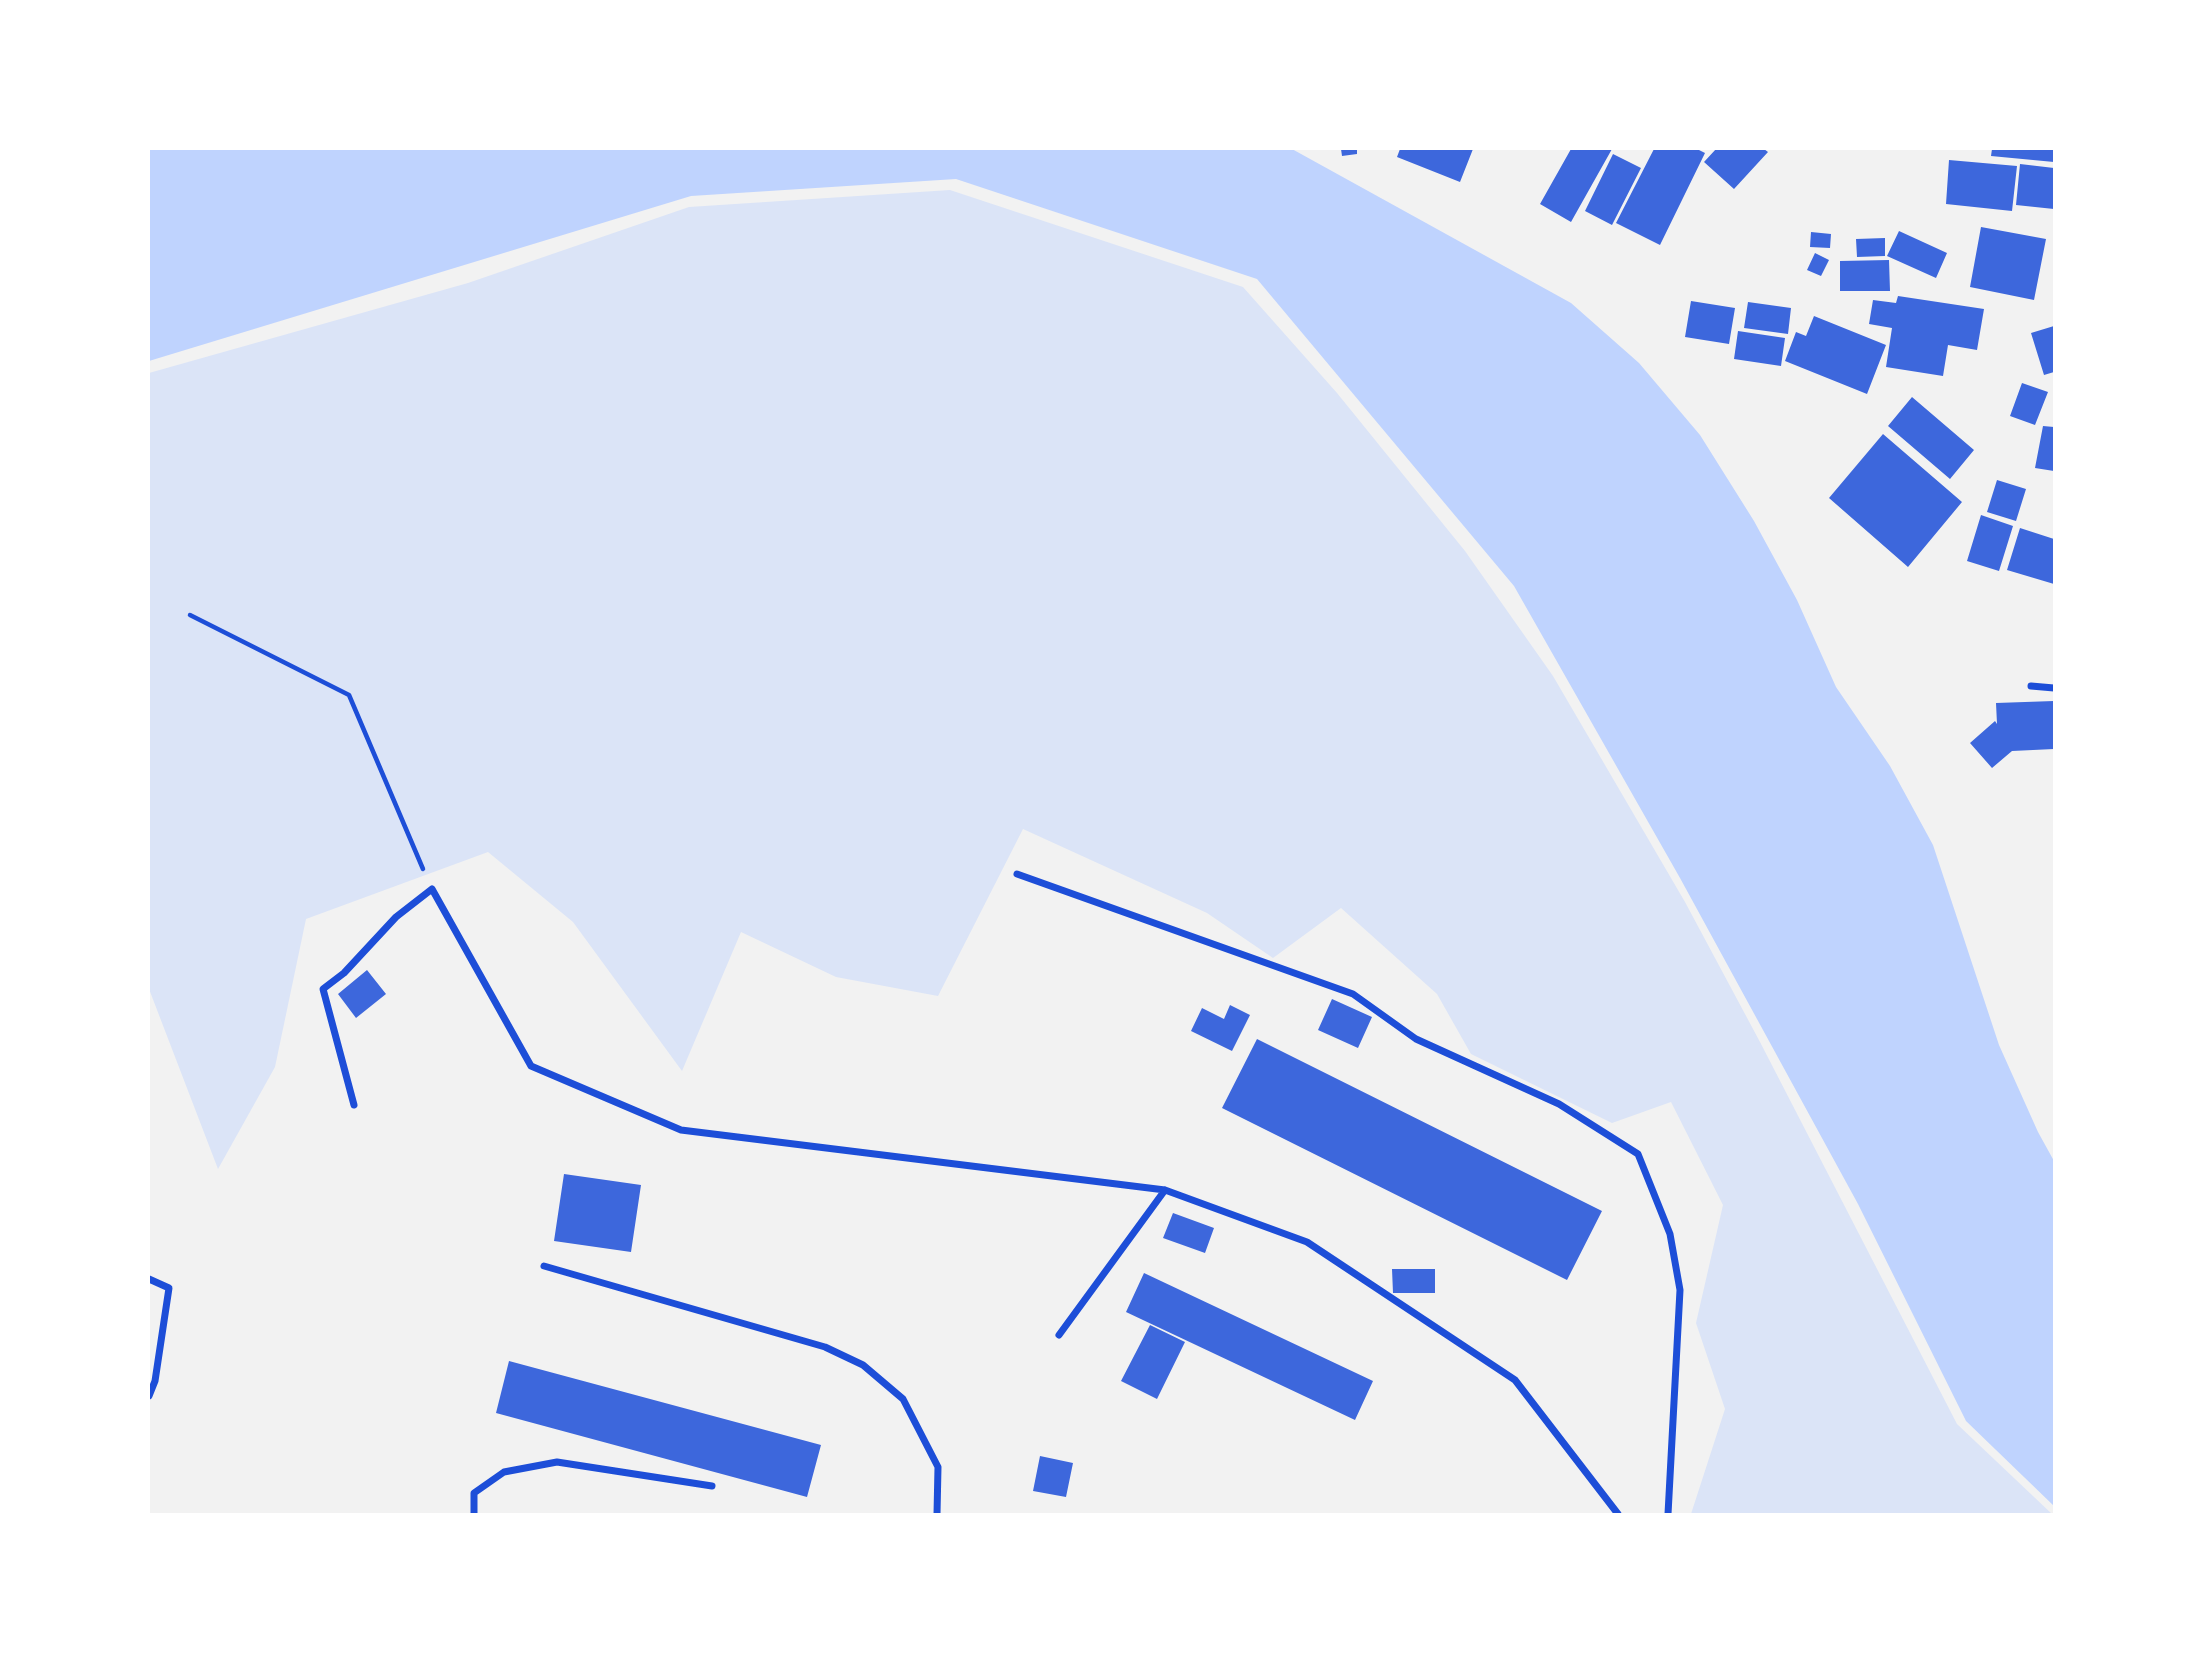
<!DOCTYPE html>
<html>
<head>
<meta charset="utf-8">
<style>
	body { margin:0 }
	#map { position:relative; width:2203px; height:1663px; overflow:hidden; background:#f2f2f2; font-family:"Public Sans",sans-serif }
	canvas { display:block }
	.frame { position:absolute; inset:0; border:150px solid #fff; pointer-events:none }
</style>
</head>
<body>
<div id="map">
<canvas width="2203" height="1663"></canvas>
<div class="frame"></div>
</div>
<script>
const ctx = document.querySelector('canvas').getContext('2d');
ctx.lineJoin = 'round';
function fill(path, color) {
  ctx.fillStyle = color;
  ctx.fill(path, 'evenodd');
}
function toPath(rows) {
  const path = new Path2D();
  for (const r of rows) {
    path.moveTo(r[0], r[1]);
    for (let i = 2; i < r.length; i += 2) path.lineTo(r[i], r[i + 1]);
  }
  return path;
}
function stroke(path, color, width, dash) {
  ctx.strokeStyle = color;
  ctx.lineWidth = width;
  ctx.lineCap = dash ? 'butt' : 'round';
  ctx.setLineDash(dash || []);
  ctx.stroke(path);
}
fill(toPath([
	[950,190,1243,287,1337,393,1465,551,1553,676,1685,902,1760,1042,1957,1424,2052,1514,1691,1514,1725,1409,1696,1323,1723,1205,1671,1102,1612,1123,1471,1054,1437,994,1341,908,1273,958,1207,913,1023,829,938,996,836,977,741,932,682,1071,573,922,488,852,306,919,275,1067,218,1169,149,989,149,373,468,283,689,207]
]), '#dbe4f7');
fill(toPath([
	[149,149,1292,149,1571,303,1639,363,1700,435,1754,521,1797,600,1836,687,1890,766,1933,845,1999,1045,2038,1132,2054,1161,2054,1506,1966,1421,1858,1204,1680,878,1514,586,1257,279,956,179,691,196,149,361]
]), '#bfd3fe');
fill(toPath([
	[1341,149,1357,149,1357,154,1342,156],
	[1400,149,1473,149,1460,182,1397,157],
	[1571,149,1612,149,1571,222,1540,204],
	[1654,149,1697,149,1705,153,1660,245,1616,223],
	[1716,149,1764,149,1768,152,1734,189,1704,162],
	[1992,149,2054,149,2054,162,1991,156],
	[1613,154,1641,168,1612,225,1585,211],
	[1949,160,2017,166,2012,211,1946,204],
	[2020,164,2054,168,2054,209,2016,205],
	[1981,227,2046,239,2034,300,1970,287],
	[1899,231,1947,253,1936,278,1887,256],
	[1811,232,1831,234,1830,248,1810,247],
	[1885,238,1885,256,1857,257,1856,239],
	[1815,253,1829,260,1821,276,1807,270],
	[1889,260,1890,291,1840,291,1840,261],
	[1898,296,1984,309,1977,350,1948,345,1943,376,1886,367,1892,328,1869,324,1873,300,1896,303],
	[1691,301,1735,308,1729,344,1685,337],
	[1748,302,1791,308,1788,334,1744,328],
	[1814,316,1886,345,1867,394,1785,361,1796,332,1806,336],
	[2054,326,2054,372,2044,375,2031,333],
	[1738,331,1785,338,1781,366,1734,359],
	[2022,383,2048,392,2035,425,2010,416],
	[1912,397,1974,450,1950,479,1888,426],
	[2043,426,2054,427,2054,471,2035,468],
	[1883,434,1962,502,1908,567,1829,498],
	[1997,480,2026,489,2016,521,1987,512],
	[1981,515,2013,526,1999,571,1967,561],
	[2020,528,2054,539,2054,584,2007,570],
	[2054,701,2054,749,2012,751,1992,768,1970,743,1995,721,1997,724,1996,703],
	[367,970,386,994,356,1018,338,994],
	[1332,999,1372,1017,1358,1048,1318,1030],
	[1230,1005,1250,1015,1232,1051,1191,1031,1202,1008,1224,1019],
	[1257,1039,1602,1211,1567,1280,1222,1108],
	[564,1174,641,1185,631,1252,554,1241],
	[1173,1213,1214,1228,1205,1253,1163,1238],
	[1392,1269,1435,1269,1435,1293,1393,1293],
	[1144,1273,1373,1381,1355,1420,1126,1312],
	[1150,1325,1185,1342,1157,1399,1121,1381],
	[509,1361,821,1445,807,1497,496,1413],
	[1040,1456,1073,1463,1066,1497,1033,1491]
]), '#3d67dc');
stroke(toPath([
	[190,615,349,695,423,869]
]), '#1d4ed8', 4.5);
stroke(toPath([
	[2031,686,2054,688],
	[1017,874,1353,994,1416,1039,1559,1104,1638,1154,1670,1234,1680,1290,1668,1514],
	[354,1105,323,989,344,973,396,917,432,889,531,1066,681,1130,1165,1190,1307,1242,1515,1380,1618,1514],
	[544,1266,825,1347,863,1365,903,1399,938,1467,937,1514],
	[149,1279,169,1288,155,1381,149,1396],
	[1059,1335,1165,1190],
	[474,1514,474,1493,504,1472,557,1462,712,1486]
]), '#1d4ed8', 7);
</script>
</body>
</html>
